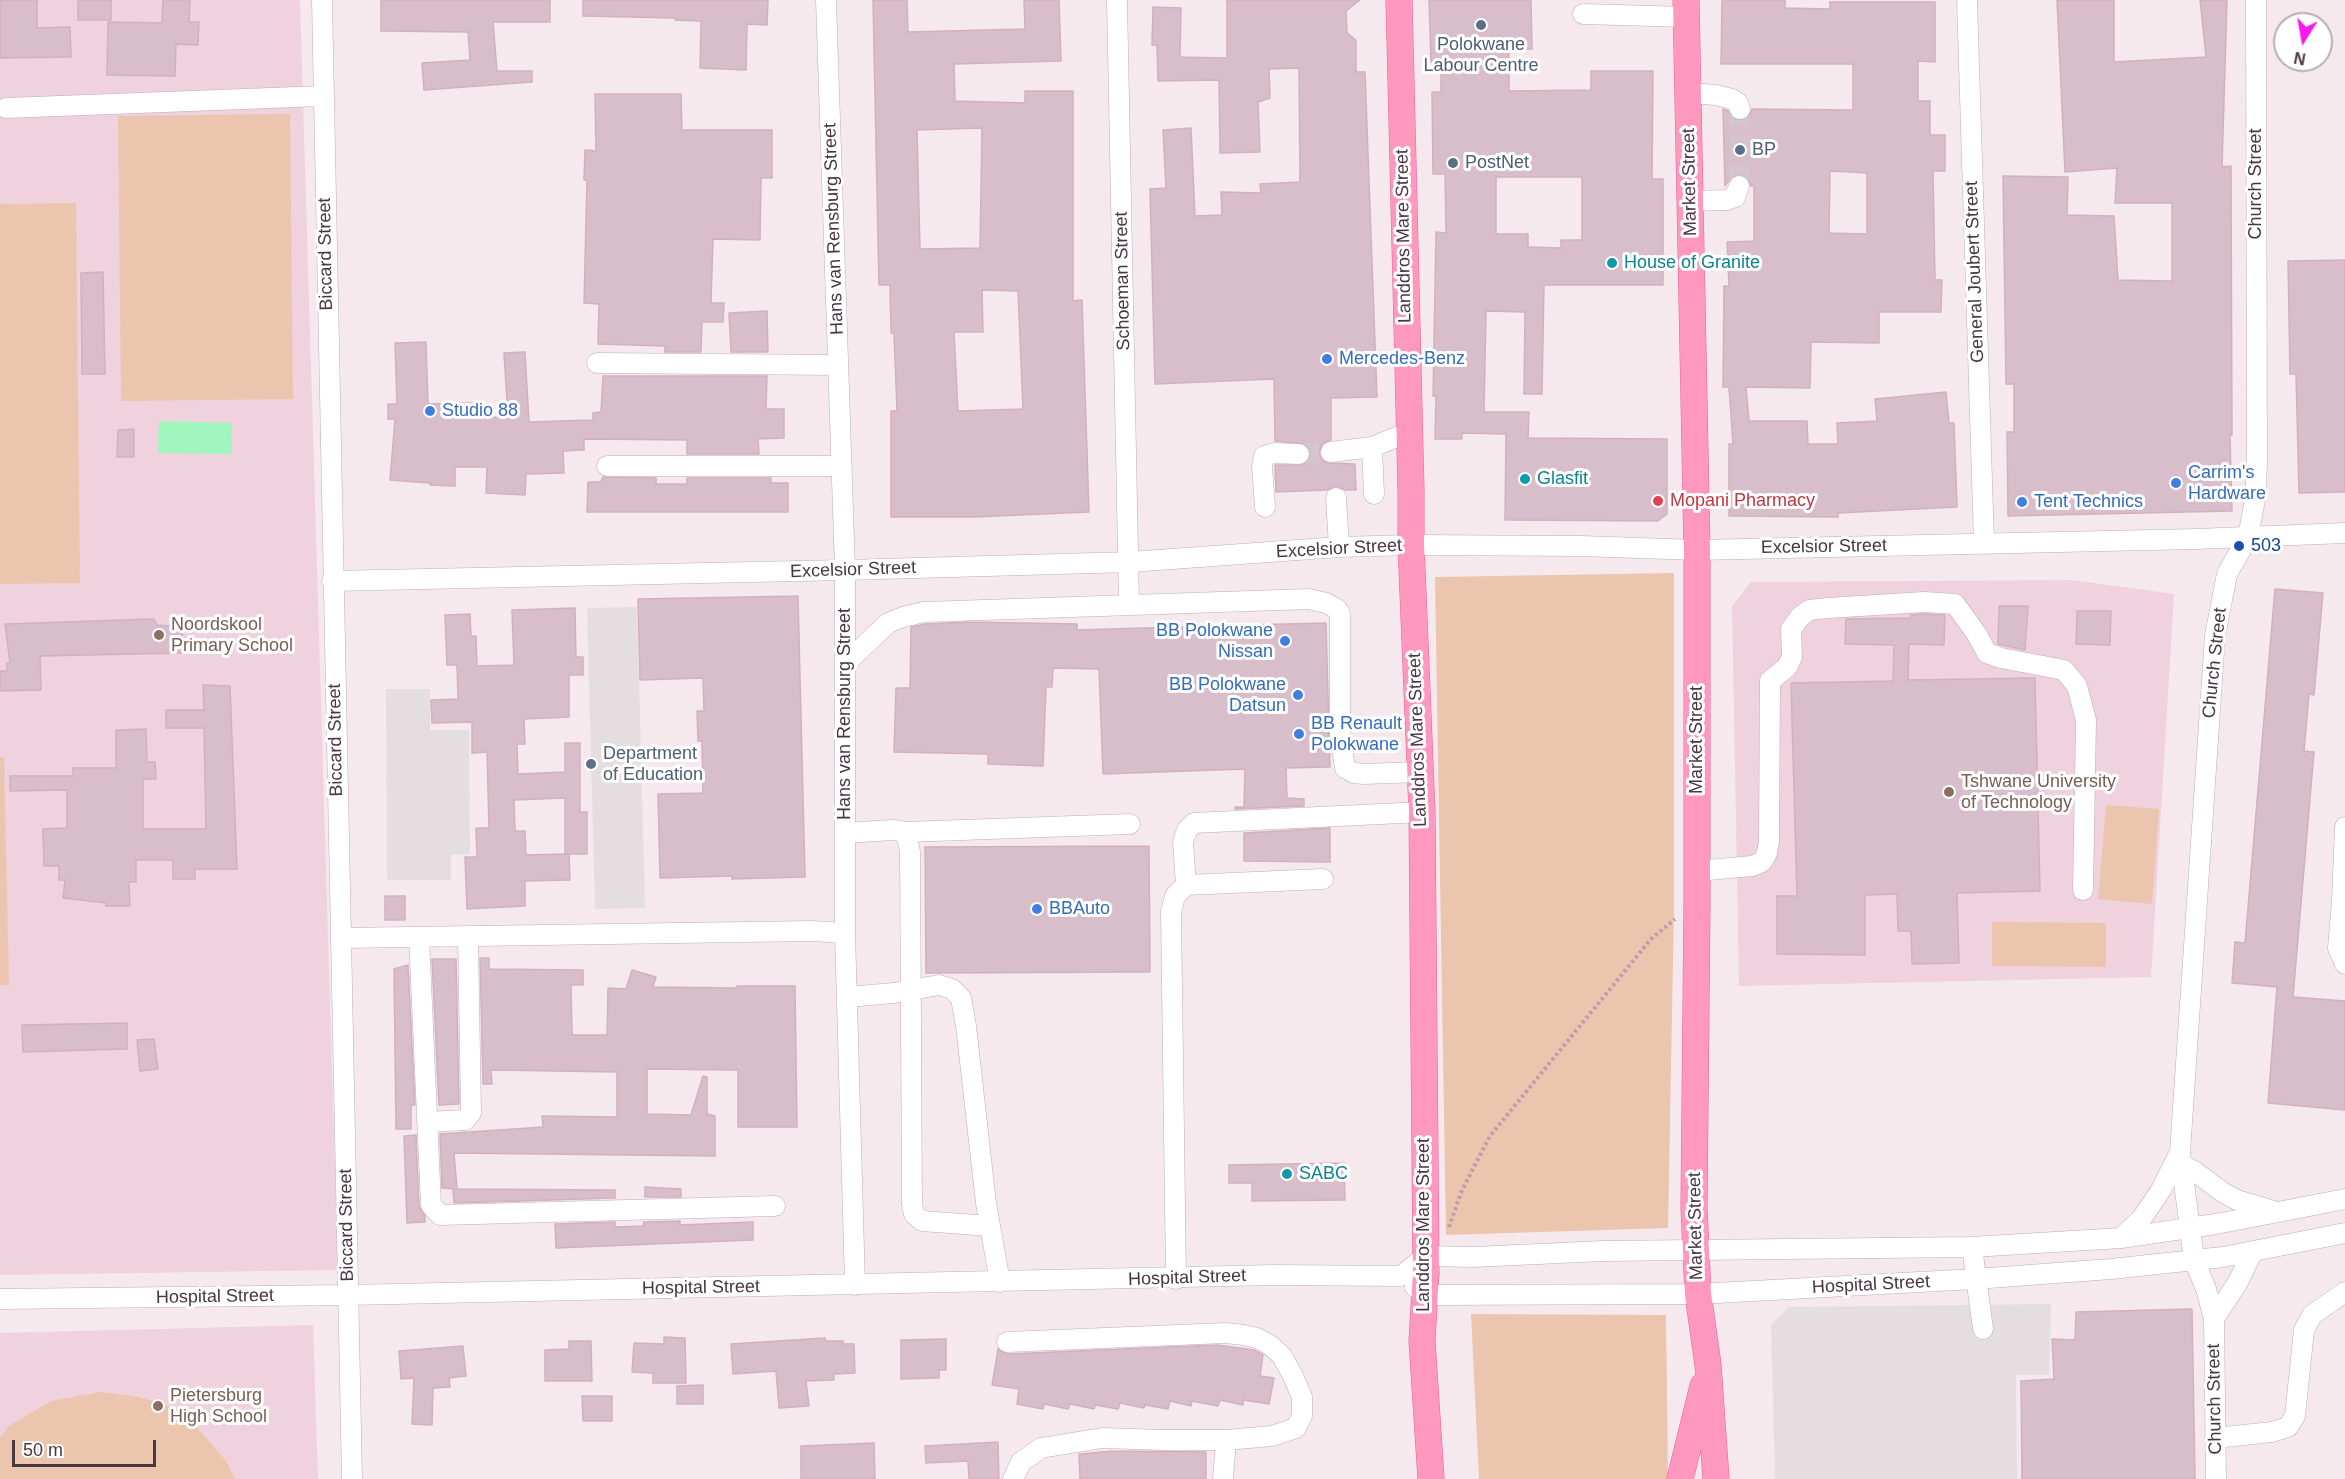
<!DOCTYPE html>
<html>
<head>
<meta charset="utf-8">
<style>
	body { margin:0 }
	#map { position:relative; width:2345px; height:1479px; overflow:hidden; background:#f5e9ee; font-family:Helvetica,sans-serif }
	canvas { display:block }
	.north { position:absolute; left:2273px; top:12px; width:60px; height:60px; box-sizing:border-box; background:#fff; border:2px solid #b7afb3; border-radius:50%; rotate:191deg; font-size:16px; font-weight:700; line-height:24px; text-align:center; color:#4a3640 }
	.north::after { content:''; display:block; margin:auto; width:21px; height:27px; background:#ff16ef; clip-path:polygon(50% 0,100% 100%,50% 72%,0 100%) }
	.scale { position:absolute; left:12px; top:1440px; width:144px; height:27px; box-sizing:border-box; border:3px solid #4a3640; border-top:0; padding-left:8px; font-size:18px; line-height:21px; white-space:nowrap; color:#4a3640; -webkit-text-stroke:4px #fff; paint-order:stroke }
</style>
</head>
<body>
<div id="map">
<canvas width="2345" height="1479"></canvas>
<div class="north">N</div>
<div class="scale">50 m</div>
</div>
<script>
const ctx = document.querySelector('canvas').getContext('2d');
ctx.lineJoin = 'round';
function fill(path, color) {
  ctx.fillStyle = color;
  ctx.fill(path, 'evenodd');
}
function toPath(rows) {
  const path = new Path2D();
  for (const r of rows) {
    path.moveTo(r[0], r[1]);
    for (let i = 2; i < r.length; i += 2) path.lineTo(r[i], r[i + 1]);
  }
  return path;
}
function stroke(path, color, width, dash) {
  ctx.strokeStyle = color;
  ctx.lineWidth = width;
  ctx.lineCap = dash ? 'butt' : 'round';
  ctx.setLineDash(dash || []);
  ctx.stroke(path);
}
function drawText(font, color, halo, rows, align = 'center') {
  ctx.font = font + ' Helvetica,sans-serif';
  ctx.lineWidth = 6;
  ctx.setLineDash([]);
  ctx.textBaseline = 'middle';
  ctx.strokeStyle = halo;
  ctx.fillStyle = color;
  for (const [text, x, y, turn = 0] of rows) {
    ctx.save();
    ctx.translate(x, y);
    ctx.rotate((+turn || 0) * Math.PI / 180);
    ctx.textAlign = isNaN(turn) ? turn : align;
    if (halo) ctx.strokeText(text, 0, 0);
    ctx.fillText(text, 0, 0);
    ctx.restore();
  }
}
fill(toPath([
	[0,0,300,0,338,1270,0,1275],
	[2072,580,2174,594,2151,977,1739,986,1732,606,1751,582],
	[313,1325,318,1479,0,1479,0,1333]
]), '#efd2dd');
fill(toPath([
	[290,114,293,399,121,401,118,116],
	[76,203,80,583,0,584,0,204],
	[1674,573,1674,906,1668,1228,1446,1235,1435,577],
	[0,757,4,757,9,985,0,985],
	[2106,805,2159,809,2152,904,2098,899],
	[1992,922,2106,923,2106,967,1992,966],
	[1471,1314,1666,1315,1668,1479,1479,1479],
	[100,1392,139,1397,182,1410,226,1461,235,1479,0,1479,0,1438,9,1426,51,1401]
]), '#ecc5af');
fill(toPath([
	[637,607,645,908,595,909,587,608],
	[386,689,430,689,430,730,469,730,470,854,451,855,451,880,387,880],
	[2051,1304,2049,1375,2016,1375,2017,1479,1775,1479,1771,1325,1789,1307]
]), '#e4dee0');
fill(toPath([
	[159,421,232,423,231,454,158,453]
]), '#a1f6bd');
const building = toPath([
	[0,0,37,0,37,28,70,27,71,57,0,58,0,0],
	[78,0,111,0,111,20,78,20,78,0],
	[163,0,190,0,189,22,199,22,198,45,176,44,175,76,107,75,108,22,162,23,163,0],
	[381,0,550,0,550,22,493,22,497,71,532,71,532,82,424,90,422,63,470,60,468,32,381,31,381,0],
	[583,0,768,0,767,25,747,24,746,70,700,68,701,21,675,20,676,18,583,16,583,0],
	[873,0,907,0,908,32,1025,29,1024,0,1059,0,1061,61,954,64,955,101,1025,103,1025,91,1073,91,1073,301,1082,300,1089,512,974,517,891,517,891,411,897,411,894,333,891,333,890,285,879,285,873,0],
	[982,128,980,248,920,249,917,130,982,128],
	[982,290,1018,291,1023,409,958,411,954,332,983,332,982,290],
	[1227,0,1360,0,1346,11,1347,33,1356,40,1356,72,1365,72,1377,397,1331,398,1331,440,1323,443,1319,453,1322,460,1327,463,1355,464,1356,490,1345,490,1336,486,1327,490,1276,492,1275,465,1304,465,1309,460,1311,454,1305,444,1275,441,1274,379,1155,384,1150,189,1166,188,1163,130,1191,128,1195,216,1222,215,1221,192,1261,193,1260,184,1300,182,1299,68,1269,69,1270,98,1258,102,1260,152,1220,153,1219,80,1158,81,1157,45,1152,45,1153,7,1181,8,1180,57,1227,58,1227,0],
	[1429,0,1531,0,1532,49,1509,50,1509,91,1591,90,1591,71,1653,71,1652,179,1663,179,1663,285,1544,285,1542,394,1524,394,1525,312,1486,311,1484,412,1529,412,1528,438,1667,439,1667,514,1658,521,1505,520,1506,434,1462,433,1462,439,1435,439,1436,396,1433,396,1436,232,1446,233,1445,174,1433,174,1432,92,1441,92,1441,62,1431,62,1429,0],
	[1496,177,1582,177,1582,240,1561,240,1561,248,1528,247,1528,234,1496,234,1496,177],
	[1722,0,1785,0,1785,8,1830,9,1830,2,1935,2,1935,62,1918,61,1918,101,1930,101,1930,135,1945,135,1945,171,1933,171,1935,280,1942,280,1941,312,1879,312,1879,343,1811,342,1810,388,1746,387,1749,421,1807,421,1808,444,1838,444,1837,423,1877,421,1875,399,1946,392,1949,423,1954,423,1957,507,1838,513,1838,517,1729,516,1729,444,1733,444,1729,387,1723,387,1724,286,1729,286,1727,242,1754,241,1754,186,1751,186,1748,178,1737,174,1731,177,1725,186,1723,109,1728,111,1732,118,1738,121,1749,117,1752,109,1853,110,1853,64,1721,64,1722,0],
	[1830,171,1867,173,1867,234,1829,233,1830,171],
	[2057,0,2114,0,2114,62,2206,57,2200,0,2227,0,2222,167,2231,166,2232,435,2230,435,2232,511,2008,516,2007,432,2014,432,2014,384,2006,384,2003,176,2068,177,2067,215,2114,216,2118,280,2172,281,2172,203,2115,203,2117,168,2065,172,2057,0],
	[595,94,681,94,682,130,772,130,772,178,761,178,760,240,713,239,711,303,724,303,723,322,702,322,701,352,665,352,665,346,598,344,599,304,584,303,587,180,584,180,585,150,596,151,595,94],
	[2345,260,2345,492,2299,493,2296,374,2290,374,2288,261,2345,260],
	[103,272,105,374,82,374,81,273,103,272],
	[767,311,768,352,731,352,729,313,767,311],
	[426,342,428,404,472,403,472,416,508,418,504,353,525,352,529,422,593,420,593,413,601,412,603,376,767,376,766,409,784,409,784,438,758,439,759,454,687,454,687,440,584,439,584,450,563,451,564,473,526,474,525,495,486,493,487,467,455,467,455,486,430,485,430,483,390,480,395,419,388,419,388,404,397,404,395,343,426,342],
	[134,429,134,457,117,457,118,430,134,429],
	[603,477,656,478,656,484,687,484,687,478,771,478,771,483,788,483,788,512,587,512,588,482,601,482,603,477],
	[2275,589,2323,593,2314,695,2309,694,2304,751,2314,752,2293,997,2345,1001,2345,1110,2268,1103,2277,987,2232,983,2235,942,2245,943,2275,589],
	[798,596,805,877,732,879,732,876,660,878,658,794,703,793,702,741,698,741,697,711,704,711,703,678,640,680,638,599,798,596],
	[1999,606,2028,606,2025,650,1998,644,1999,606],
	[575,608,576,657,583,657,583,675,569,675,569,717,524,719,525,744,517,744,518,774,565,772,565,743,580,743,580,812,587,812,587,854,565,854,565,798,514,800,515,831,525,831,526,855,569,854,570,880,525,881,525,906,467,909,465,857,477,857,476,828,489,828,487,752,472,753,472,722,432,723,431,700,458,699,457,665,447,665,445,615,470,614,471,636,476,636,477,666,514,665,512,610,575,608],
	[2077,611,2111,611,2110,645,2076,644,2077,611],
	[1924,614,1945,615,1944,645,1909,644,1908,680,2035,678,2040,891,1957,893,1959,963,1912,964,1911,931,1898,931,1897,894,1865,895,1865,955,1777,954,1777,896,1797,896,1791,683,1893,681,1894,645,1845,644,1846,619,1910,618,1911,615,1924,614],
	[154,619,157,625,182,627,183,653,40,656,41,690,0,691,0,671,7,671,7,663,10,663,5,624,154,619],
	[969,622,1077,624,1077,630,1209,626,1209,636,1243,635,1243,625,1326,623,1330,767,1286,768,1287,798,1304,799,1304,806,1235,809,1235,807,1244,807,1245,769,1103,774,1099,669,1053,668,1052,687,1046,687,1043,766,988,764,988,754,894,752,896,688,910,688,911,627,926,624,969,622],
	[203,685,230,686,237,869,195,869,195,879,173,879,173,860,136,860,136,882,129,882,130,906,106,906,106,903,63,898,65,880,59,880,59,866,44,866,43,829,67,828,67,790,10,791,10,776,73,776,73,768,116,768,116,730,146,729,147,762,155,762,156,779,143,779,143,829,206,829,204,728,166,728,166,710,204,710,203,685],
	[1330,828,1330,862,1244,861,1244,833,1330,828],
	[1149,846,1150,972,926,973,925,847,1149,846],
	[385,896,405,896,405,920,385,920,385,896],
	[480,958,489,958,489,969,583,970,583,985,571,985,572,1035,607,1035,608,988,626,989,632,970,656,977,653,987,737,988,737,986,795,986,797,1127,738,1127,738,1070,647,1069,647,1114,691,1115,703,1076,707,1077,707,1114,715,1116,715,1156,454,1153,457,1189,615,1190,615,1198,454,1203,453,1189,442,1188,440,1134,543,1127,542,1116,617,1117,617,1072,491,1070,492,1084,483,1084,480,958],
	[432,959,456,959,459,1104,439,1105,432,959],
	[408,965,415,1105,411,1105,411,1129,396,1129,394,969,408,965],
	[127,1023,127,1049,23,1052,22,1025,127,1023],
	[154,1039,158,1069,140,1071,137,1040,154,1039],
	[416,1135,419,1206,425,1216,425,1222,407,1223,404,1136,416,1135],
	[1344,1163,1345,1200,1252,1201,1252,1183,1229,1183,1229,1165,1344,1163],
	[645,1187,681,1189,681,1197,645,1197,645,1187],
	[680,1221,680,1225,753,1222,753,1240,556,1248,555,1224,615,1222,615,1227,643,1226,644,1222,680,1221],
	[2192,1309,2195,1479,2022,1479,2021,1381,2054,1379,2052,1339,2075,1340,2076,1312,2192,1309],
	[664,1337,685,1338,686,1383,653,1383,653,1373,632,1372,634,1343,664,1344,664,1337],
	[825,1338,826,1341,843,1341,843,1344,854,1344,855,1373,834,1374,834,1380,806,1381,809,1406,779,1408,776,1371,733,1374,731,1344,825,1338],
	[946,1339,946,1370,939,1370,939,1378,901,1379,901,1340,946,1339],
	[569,1341,591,1341,592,1381,545,1381,545,1350,569,1349,569,1341],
	[1217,1345,1254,1350,1263,1355,1260,1376,1274,1378,1269,1404,1243,1400,1243,1405,1220,1400,1218,1406,1192,1401,1191,1406,1170,1401,1168,1409,1145,1405,1144,1408,1120,1403,1118,1409,1095,1405,1094,1409,1070,1404,1068,1409,1044,1404,1043,1409,1017,1404,1019,1389,992,1385,998,1349,1007,1354,1217,1345],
	[463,1346,466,1376,449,1378,450,1387,433,1388,432,1425,412,1424,414,1378,401,1379,399,1351,463,1346],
	[703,1385,703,1404,677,1404,677,1386,703,1385],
	[582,1396,612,1396,612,1421,583,1421,582,1396],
	[998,1442,999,1479,969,1479,968,1461,926,1463,925,1446,998,1442],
	[874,1443,875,1479,801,1479,801,1446,874,1443],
	[1113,1451,1206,1452,1206,1479,1080,1479,1079,1454,1113,1451]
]);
fill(building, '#d8bdca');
stroke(building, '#d3b0c1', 1.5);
stroke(toPath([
	[1739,186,1740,109],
	[1299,454,1331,452]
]), '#d3c5cb', 20, [20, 10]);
const minor = toPath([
	[322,0,352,1479],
	[826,0,845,570,845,933,855,1285],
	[1117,0,1129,603],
	[1967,0,1984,544],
	[1583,14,1687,17],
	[1688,93,1716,95,1732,99,1738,103,1740,109],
	[6,108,323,96],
	[1690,201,1727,200,1735,197,1739,186],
	[597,363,838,365],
	[1372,447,1374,494],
	[1331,452,1372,447,1409,432],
	[607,466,842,466],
	[1336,498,1339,547],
	[1265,507,1262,466,1264,456,1274,453,1299,454],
	[332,581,845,570,1130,562,1339,547,1411,545,1581,546,1697,550,2196,539,2345,533],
	[845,664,888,623,903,617,924,612,1309,599,1326,603,1337,609,1340,614,1340,735,1345,768,1354,773,1364,774,1419,772],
	[2345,827,2342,901,2345,901],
	[906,832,1130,824],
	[845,833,893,830,906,832,910,852,912,1204,914,1214,922,1221,990,1226],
	[1697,871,1752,866,1762,862,1767,853,1769,842,1770,681,1787,667,1792,657,1791,629,1800,617,1809,610,1828,608,1924,602,1955,604,1976,633,1987,653,2001,658,2064,670,2077,686,2086,720,2083,890],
	[1186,885,1183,842,1187,830,1194,823,1422,812],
	[2342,901,2338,948,2345,964],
	[419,937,431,1205,440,1215,775,1206],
	[341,938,812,931,845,933],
	[847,997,894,993,939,985,952,989,961,998,966,1026,986,1203,1000,1282],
	[427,1122,465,1120,471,1113,468,936],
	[2181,1164,2194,1171,2224,1193,2237,1200,2274,1211],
	[2121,1238,2142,1218,2161,1190,2180,1152],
	[1972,1247,1983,1329],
	[1176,1279,1171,912,1175,896,1186,885,1323,879],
	[1415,1287,1425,1295,1698,1294,1975,1279,2111,1269,2223,1257,2345,1233],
	[0,1299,348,1295,1275,1275,1401,1276,1426,1256,1474,1257,1603,1251,1972,1247,2121,1238,2216,1224,2345,1199],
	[2214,1319,2238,1282,2253,1251],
	[1007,1342,1226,1333,1244,1335,1257,1338,1270,1345,1282,1356,1293,1376,1302,1397,1302,1416,1296,1428,1272,1436,1226,1440,1165,1440,1102,1438,1041,1448,1021,1462,1013,1479],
	[2215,1438,2272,1432,2288,1427,2295,1416,2304,1330,2312,1315,2345,1292],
	[1223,1479,1226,1440],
	[2216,1479,2214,1319,2206,1289,2194,1260,2180,1152,2215,636,2227,574,2248,537,2255,499,2257,466,2256,0]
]);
const major = toPath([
	[1399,0,1411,490,1411,545,1422,812,1426,1272,1422,1341,1431,1479],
	[1686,0,1697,550,1697,902,1694,1208,1698,1294,1708,1365,1716,1479],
	[1680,1479,1703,1386]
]);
stroke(minor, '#c2aab5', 21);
stroke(major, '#ec6096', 27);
stroke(toPath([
	[1449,1227,1462,1190,1490,1136,1651,939,1675,919]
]), '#c59aad', 4, [3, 3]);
stroke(minor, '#fff', 20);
stroke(major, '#ff98be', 26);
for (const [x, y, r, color] of [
	[1481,25,6,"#5c6f8a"],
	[1740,150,6,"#5c6f8a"],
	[1453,163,6,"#5c6f8a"],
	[1612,263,6,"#0f9aa8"],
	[1327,359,6,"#3f7fe0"],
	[430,411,6,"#3f7fe0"],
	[1525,479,6,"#0f9aa8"],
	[2176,483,6,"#3f7fe0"],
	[1658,501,6,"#e0444e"],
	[2022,502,6,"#3f7fe0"],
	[2239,546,6,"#1a4fb4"],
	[159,635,6,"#8d6e63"],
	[1285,641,6,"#3f7fe0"],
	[1298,695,6,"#3f7fe0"],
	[1299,734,6,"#3f7fe0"],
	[591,764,6,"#5c6f8a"],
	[1949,792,6,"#8d6e63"],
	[1037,909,6,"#3f7fe0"],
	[1287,1174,6,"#0f9aa8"],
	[158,1406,6,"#8d6e63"]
]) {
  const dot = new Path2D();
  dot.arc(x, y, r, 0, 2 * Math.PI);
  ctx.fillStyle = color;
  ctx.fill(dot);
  stroke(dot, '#fff', 2);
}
drawText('18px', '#4e5e75', '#fff', [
	["Polokwane",1481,45,"center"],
	["Labour Centre",1481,66,"center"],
	["BP",1752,150],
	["PostNet",1465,163],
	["Department",603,754],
	["of Education",603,775]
], 'left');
drawText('18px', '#4a3640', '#fff', [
	["Market Street",1690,182,-91],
	["Church Street",2256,184,-90],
	["Hans van Rensburg Street",834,229,-92],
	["Landdros Mare Street",1404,236,-91],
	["Biccard Street",326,254,-91],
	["General Joubert Street",1975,272,-92],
	["Schoeman Street",1123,281,-91],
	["Excelsior Street",1824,547,-1],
	["Excelsior Street",1339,549,-3],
	["Excelsior Street",853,570,-2],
	["Church Street",2215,663,-84],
	["Hans van Rensburg Street",845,714,-90],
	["Biccard Street",336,740,-91],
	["Landdros Mare Street",1418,740,-92],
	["Market Street",1697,740,-90],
	["Biccard Street",347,1225,-91],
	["Landdros Mare Street",1424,1225,-90],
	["Market Street",1696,1226,-91],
	["Hospital Street",1187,1278,-2],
	["Hospital Street",1871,1285,-3],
	["Hospital Street",701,1288,-1],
	["Hospital Street",215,1297,-1],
	["Church Street",2215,1399,-91]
]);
drawText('18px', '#0d838f', '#fff', [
	["House of Granite",1624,263],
	["Glasfit",1537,479],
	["SABC",1299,1174]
], 'left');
drawText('18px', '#366cbe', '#fff', [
	["Mercedes-Benz",1339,359],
	["Studio 88",442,411],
	["Carrim's",2188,473],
	["Hardware",2188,494],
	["Tent Technics",2034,502],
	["BB Polokwane",1273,631,"right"],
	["Nissan",1273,652,"right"],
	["BB Polokwane",1286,685,"right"],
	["Datsun",1286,706,"right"],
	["BB Renault",1311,724],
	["Polokwane",1311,745],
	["BBAuto",1049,909]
], 'left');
drawText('18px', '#be3a42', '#fff', [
	["Mopani Pharmacy",1670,501]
], 'left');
drawText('18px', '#164399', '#fff', [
	["503",2251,546]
], 'left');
drawText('18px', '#785e54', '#fff', [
	["Noordskool",171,625],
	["Primary School",171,646],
	["Tshwane University",1961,782],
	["of Technology",1961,803],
	["Pietersburg",170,1396],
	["High School",170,1417]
], 'left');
</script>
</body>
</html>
